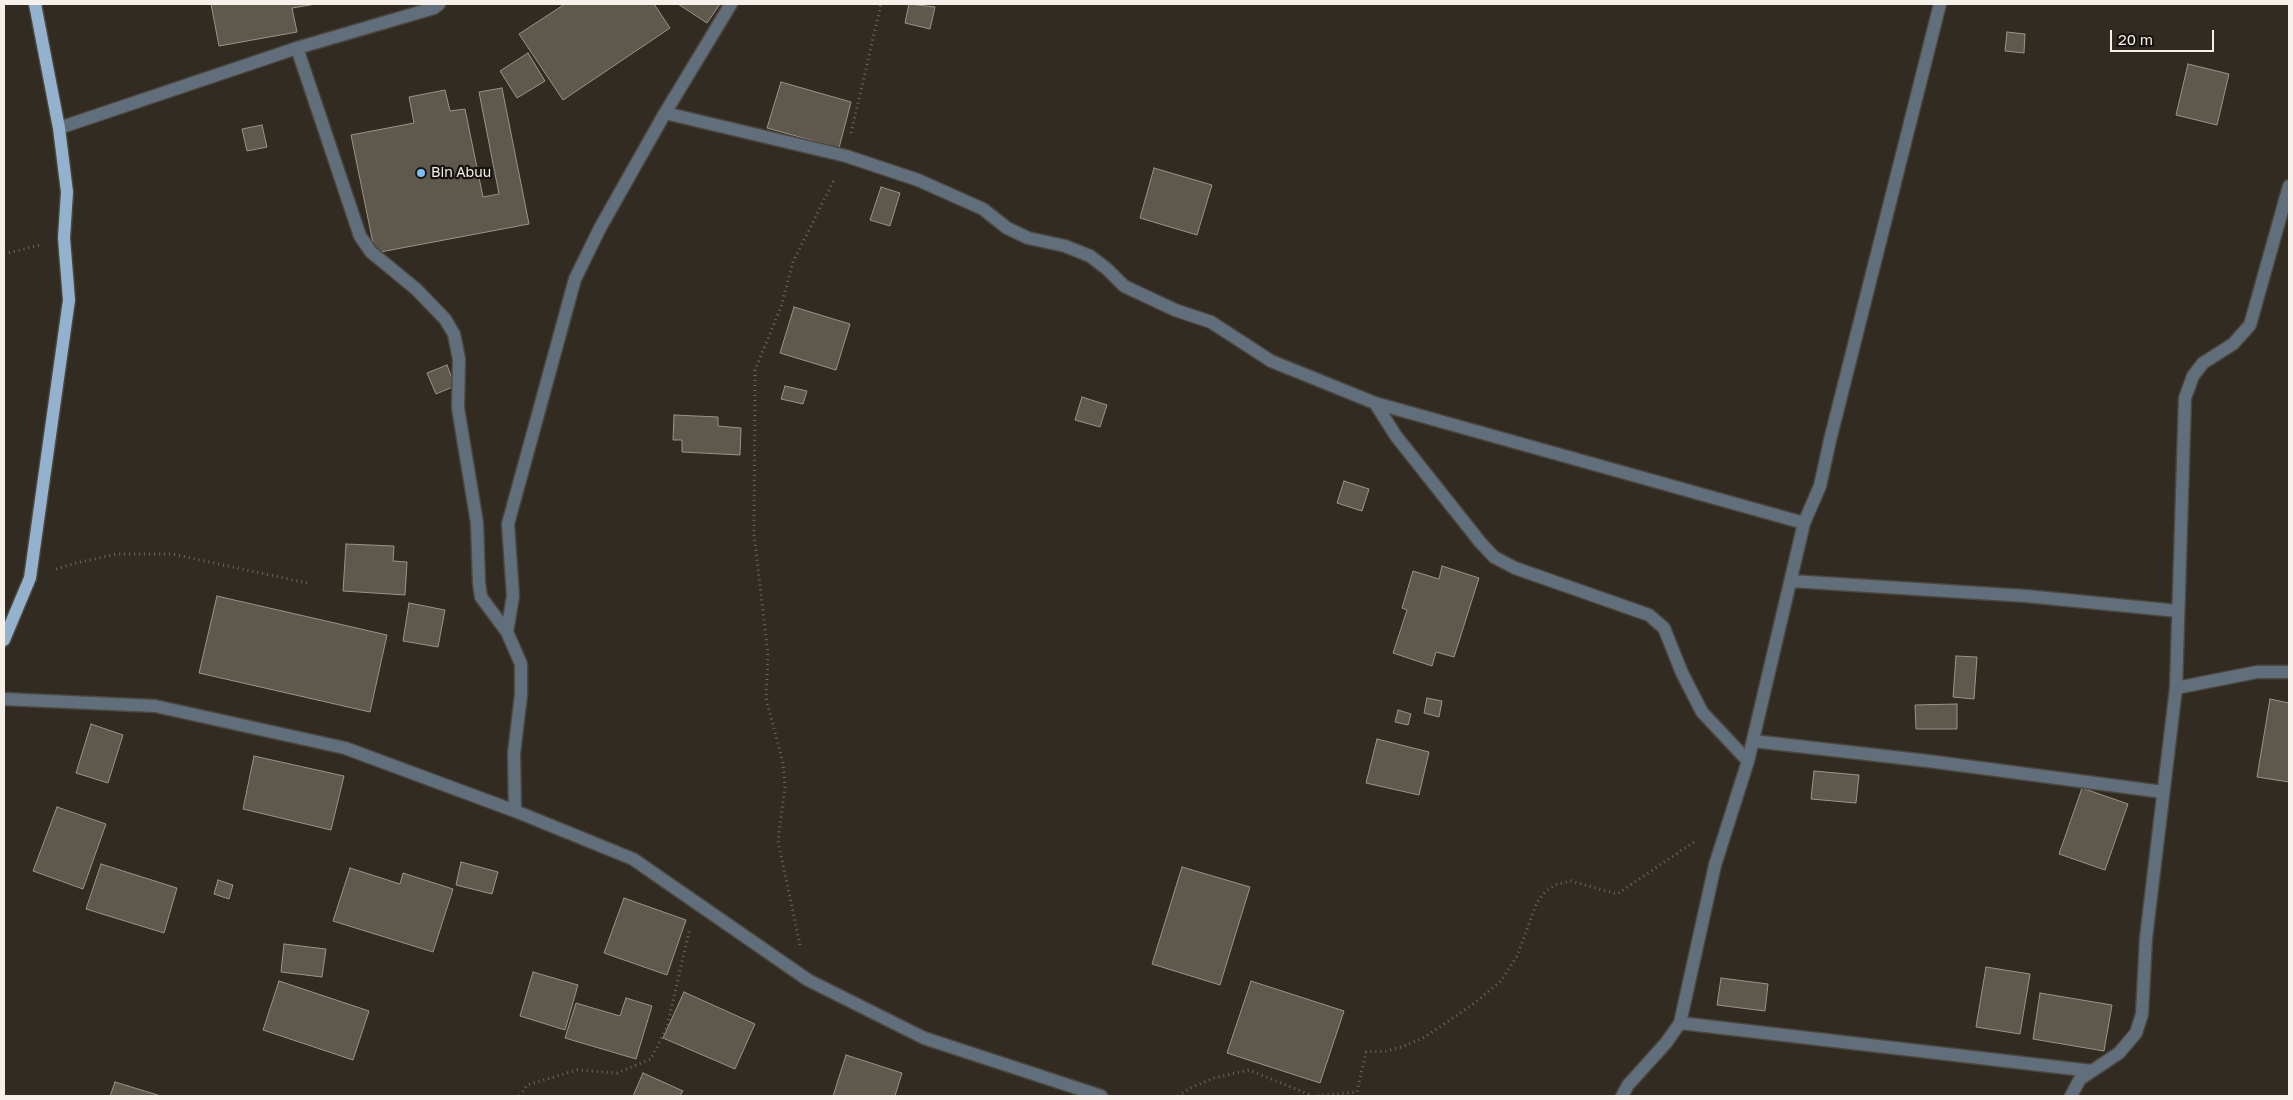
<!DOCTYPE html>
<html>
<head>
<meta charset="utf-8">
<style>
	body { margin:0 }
	#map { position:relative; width:2293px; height:1100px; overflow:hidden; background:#312b21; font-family:"Golos Text",sans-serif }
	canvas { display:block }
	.frame { position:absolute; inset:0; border:5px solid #f5f1ea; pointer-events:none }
	.scale { position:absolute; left:2110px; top:30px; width:104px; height:22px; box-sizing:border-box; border:2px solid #f5f1ea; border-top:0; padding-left:6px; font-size:15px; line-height:18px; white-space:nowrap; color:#f5f1ea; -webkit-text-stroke:4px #17140f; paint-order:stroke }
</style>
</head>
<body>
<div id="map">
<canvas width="2293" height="1100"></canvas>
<div class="frame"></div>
<div class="scale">20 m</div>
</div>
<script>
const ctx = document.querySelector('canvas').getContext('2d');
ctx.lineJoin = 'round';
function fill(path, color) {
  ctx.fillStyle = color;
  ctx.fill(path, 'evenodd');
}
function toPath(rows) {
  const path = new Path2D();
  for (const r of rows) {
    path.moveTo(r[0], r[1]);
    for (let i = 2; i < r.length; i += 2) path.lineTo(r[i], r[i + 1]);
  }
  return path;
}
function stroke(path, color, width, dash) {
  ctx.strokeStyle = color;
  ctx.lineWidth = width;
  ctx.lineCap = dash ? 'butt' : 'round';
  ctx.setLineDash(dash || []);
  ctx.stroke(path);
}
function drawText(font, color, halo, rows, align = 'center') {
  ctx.font = font + ' "Golos Text",sans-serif';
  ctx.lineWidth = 4.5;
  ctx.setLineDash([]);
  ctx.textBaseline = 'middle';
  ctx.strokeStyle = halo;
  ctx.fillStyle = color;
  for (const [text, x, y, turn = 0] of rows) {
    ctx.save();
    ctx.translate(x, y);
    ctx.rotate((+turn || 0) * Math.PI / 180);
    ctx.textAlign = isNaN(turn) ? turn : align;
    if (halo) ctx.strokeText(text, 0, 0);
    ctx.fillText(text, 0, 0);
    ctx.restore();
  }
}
const building = toPath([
	[211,4,316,4,292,8,297,32,219,46,211,4],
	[565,4,654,4,670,28,563,100,519,34,565,4],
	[678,4,720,4,707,23,678,4],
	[909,4,935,7,930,29,905,23,909,4],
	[2007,32,2025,34,2024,53,2005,51,2007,32],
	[528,53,545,81,517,98,500,71,528,53],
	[2188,64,2229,74,2217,125,2176,115,2188,64],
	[781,82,851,102,839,148,767,128,781,82],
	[502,88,529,224,375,253,351,135,414,123,409,97,445,90,450,111,465,109,483,197,499,194,479,92,502,88],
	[262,125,267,147,247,151,242,129,262,125],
	[1154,168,1212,185,1197,235,1140,218,1154,168],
	[881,187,900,193,890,226,870,220,881,187],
	[794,307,850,324,836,370,780,353,794,307],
	[447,365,455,386,436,394,427,373,447,365],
	[785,386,807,391,803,404,781,399,785,386],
	[1082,397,1107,405,1100,427,1075,420,1082,397],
	[674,415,718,417,718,426,741,428,740,455,682,452,682,440,673,440,674,415],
	[1344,481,1369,489,1362,511,1337,503,1344,481],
	[346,544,394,546,393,561,407,562,405,595,343,591,346,544],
	[1442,566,1479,578,1454,657,1436,652,1432,666,1393,653,1407,610,1402,608,1413,571,1439,579,1442,566],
	[217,596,387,635,370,712,199,673,217,596],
	[409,603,445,610,438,647,403,641,409,603],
	[1956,656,1977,657,1974,699,1953,697,1956,656],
	[1427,698,1442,701,1439,717,1424,713,1427,698],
	[2270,699,2289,703,2289,782,2257,777,2270,699],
	[1957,704,1957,729,1916,729,1915,705,1957,704],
	[1398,710,1411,714,1408,725,1395,722,1398,710],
	[91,724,123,735,108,783,76,773,91,724],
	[1377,739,1429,752,1419,795,1366,783,1377,739],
	[254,756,344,776,331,830,243,809,254,756],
	[1814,771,1859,775,1856,803,1811,799,1814,771],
	[2082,788,2128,804,2105,870,2059,854,2082,788],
	[57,807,106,824,83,889,33,871,57,807],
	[461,862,498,872,492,894,456,885,461,862],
	[101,864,177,888,164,933,86,909,101,864],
	[1182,867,1250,887,1220,985,1152,964,1182,867],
	[350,868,400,884,403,873,453,889,433,952,333,921,350,868],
	[218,880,233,885,229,899,214,894,218,880],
	[624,898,686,920,667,975,604,953,624,898],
	[284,944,326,949,322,977,281,972,284,944],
	[1986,967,2030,974,2020,1034,1976,1027,1986,967],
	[533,972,578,985,565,1030,520,1016,533,972],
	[1721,978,1768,984,1765,1011,1717,1005,1721,978],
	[279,981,369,1011,353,1060,263,1030,279,981],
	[1251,981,1344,1011,1320,1083,1227,1053,1251,981],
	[684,992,755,1024,735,1069,663,1038,684,992],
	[2040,993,2112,1005,2104,1051,2033,1039,2040,993],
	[626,998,652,1006,636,1059,565,1038,576,1003,620,1016,626,998],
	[846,1055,902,1073,895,1096,833,1096,846,1055],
	[643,1073,683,1091,680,1096,633,1096,643,1073],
	[115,1082,161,1096,110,1096,115,1082]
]);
fill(building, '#5f584c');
stroke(building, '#9b9487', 1);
const minor = toPath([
	[297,48,360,236,371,252,416,289,445,319,454,334,459,359,458,408,477,523,479,583,481,597,507,632,521,664,521,695,514,753,515,811],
	[665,113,846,156,918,180,983,209,1007,228,1028,238,1065,246,1090,256,1107,269,1124,286,1175,310,1211,322,1271,361,1375,403,1804,523],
	[59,128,297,48,434,8,439,4],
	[1375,403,1396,436,1480,542,1494,557,1515,568,1649,615,1664,628,1682,673,1702,712,1748,761],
	[1791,581,2026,596,2178,611],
	[507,632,513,596,508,524,575,279,600,228,665,113,731,4],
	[2176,688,2257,672,2289,672],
	[4,699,155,706,345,748,515,811,633,859,808,980,924,1038,1101,1096],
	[1753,741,1928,761,2163,792],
	[1680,1023,2092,1071],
	[1622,1096,1628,1085,1666,1043,1680,1023,1715,865,1748,761,1804,523,1820,486,1830,440,1940,4],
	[2071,1096,2080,1079,2119,1053,2136,1033,2142,1014,2146,938,2176,688,2185,398,2193,376,2203,363,2233,344,2250,325,2289,186]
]);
const major = toPath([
	[4,640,30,578,69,300,64,238,67,192,59,128,35,4]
]);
stroke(minor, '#4c473d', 15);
stroke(major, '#4c473d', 15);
stroke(toPath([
	[851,133,881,4],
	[4,254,40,245],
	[56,569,76,563,117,554,172,554,307,583],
	[800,945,778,841,785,787,783,763,766,698,768,654,754,534,755,370,781,307,793,262,835,178],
	[520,1096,527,1085,577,1070,617,1073,651,1059,667,1027,690,928],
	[1178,1096,1190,1088,1214,1078,1249,1070,1313,1096,1357,1092,1366,1052,1386,1051,1402,1047,1425,1037,1472,1005,1501,981,1517,956,1537,902,1546,891,1557,884,1571,881,1617,894,1697,840]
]), '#6e6960', 3, [1, 4]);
stroke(minor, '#616f7d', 12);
stroke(major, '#94b2ce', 12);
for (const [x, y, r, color] of [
	[421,173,5,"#7dbef9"]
]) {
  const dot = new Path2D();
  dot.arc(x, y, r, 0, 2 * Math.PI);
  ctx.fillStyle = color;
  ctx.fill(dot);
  stroke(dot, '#17140f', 2);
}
drawText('14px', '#f5f1ea', '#17140f', [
	["Bin Abuu",431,173]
], 'left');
</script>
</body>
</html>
